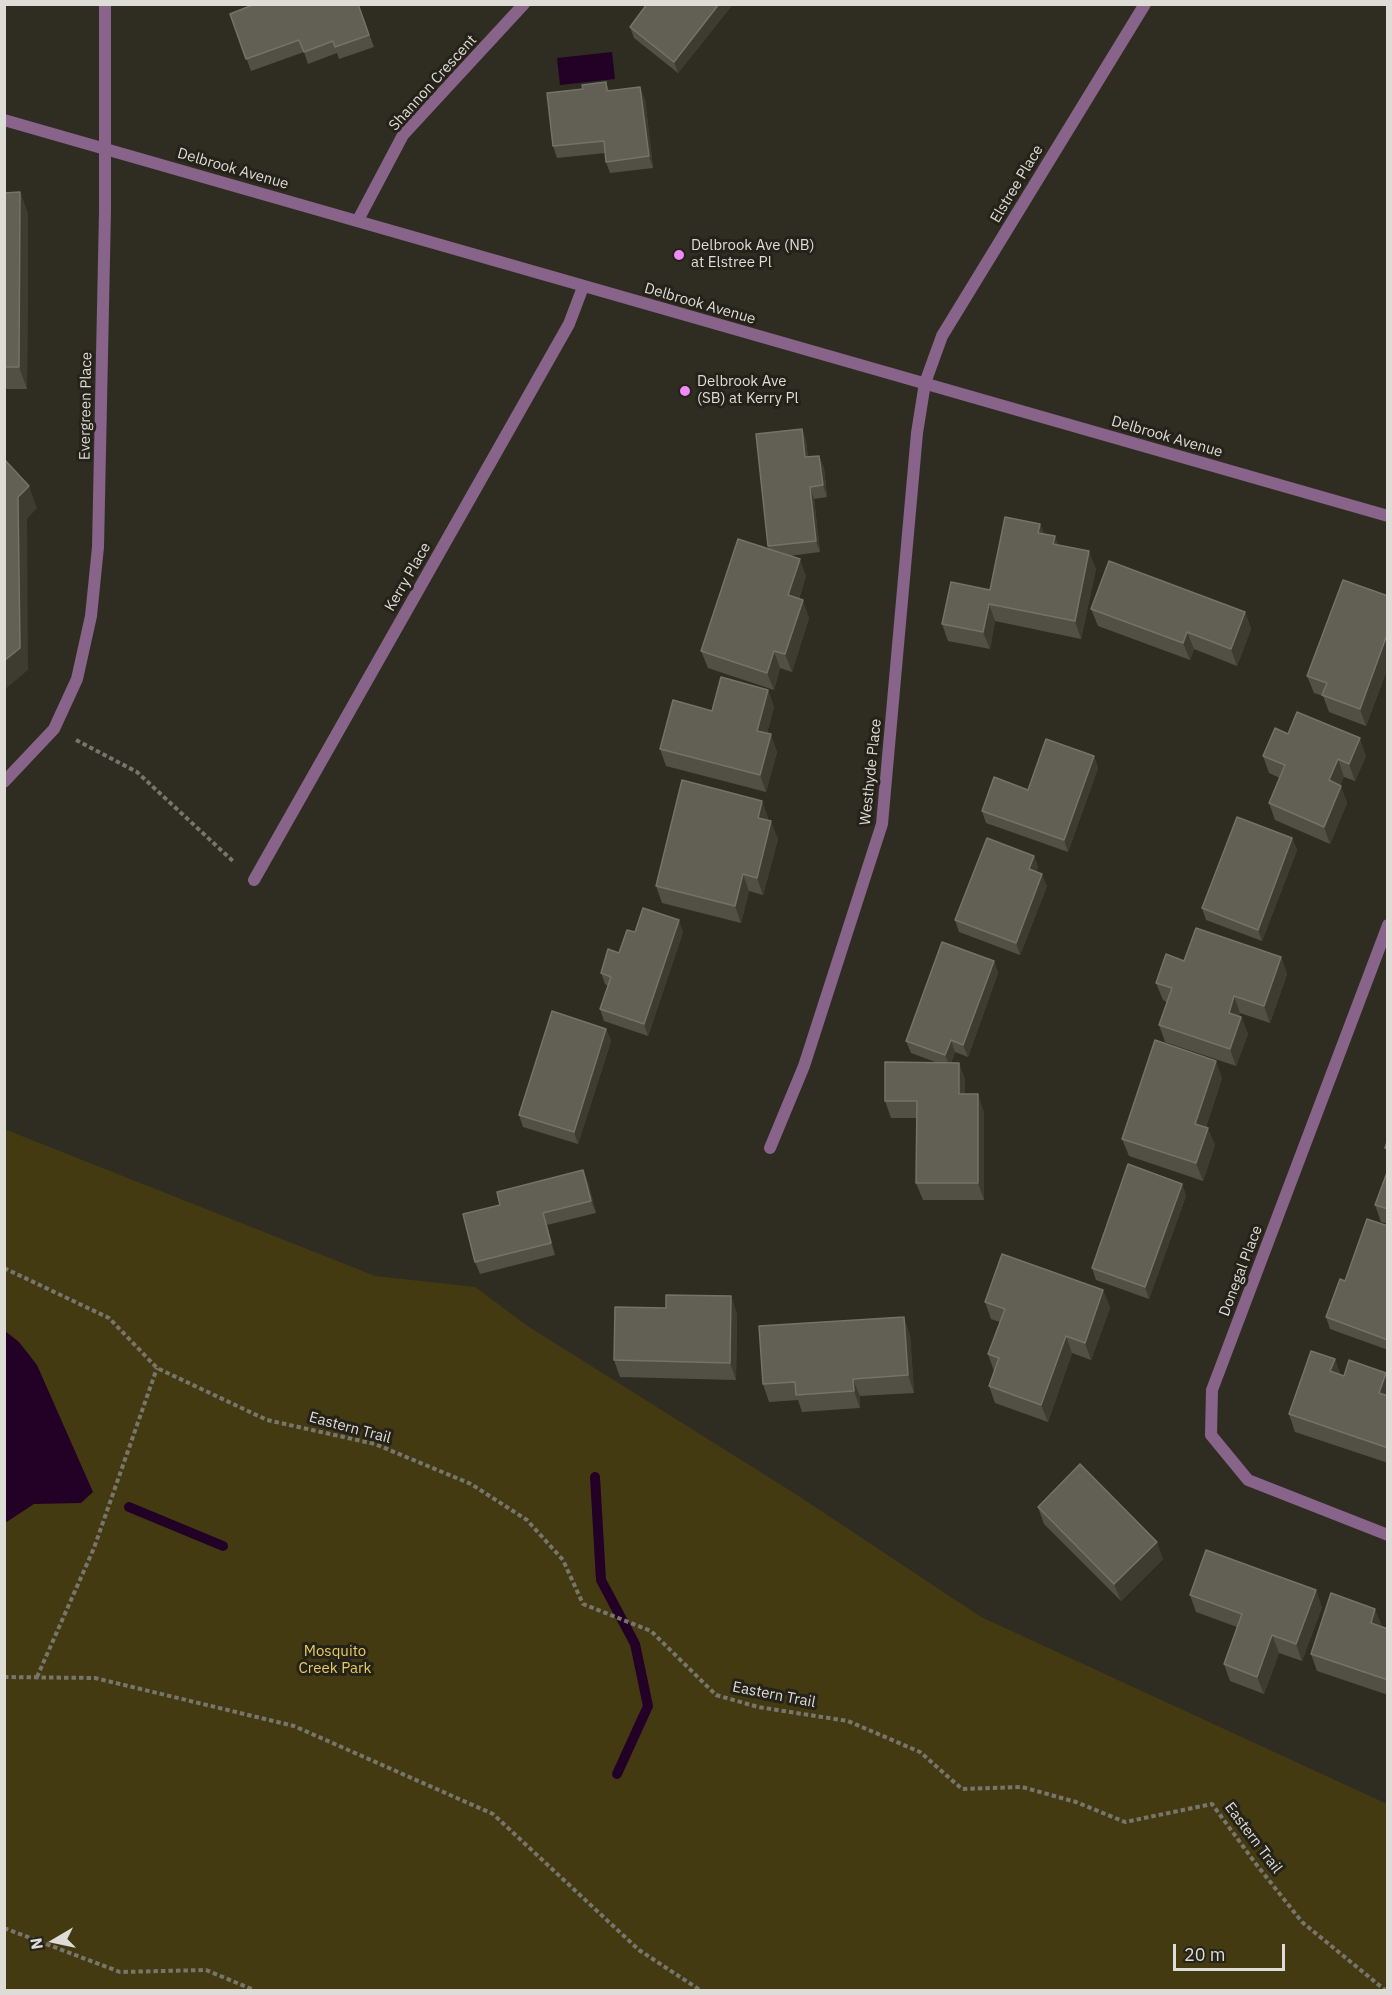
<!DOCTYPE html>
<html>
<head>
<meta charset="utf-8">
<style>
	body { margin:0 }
	#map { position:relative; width:1392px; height:1995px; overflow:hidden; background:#2f2d22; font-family:"IBM Plex Sans",sans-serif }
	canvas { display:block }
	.frame { position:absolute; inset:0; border:6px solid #dedcd6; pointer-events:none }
	.north { position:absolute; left:24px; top:1911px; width:60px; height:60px; -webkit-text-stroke:4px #252319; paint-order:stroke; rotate:261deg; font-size:16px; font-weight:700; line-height:24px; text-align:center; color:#dedcd6 }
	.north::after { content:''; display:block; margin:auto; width:21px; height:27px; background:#dedcd6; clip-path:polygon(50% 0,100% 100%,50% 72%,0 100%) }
	.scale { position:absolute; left:1173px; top:1944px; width:112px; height:27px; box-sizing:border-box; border:3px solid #dedcd6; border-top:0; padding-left:8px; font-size:18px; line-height:21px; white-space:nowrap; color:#dedcd6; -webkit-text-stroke:4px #252319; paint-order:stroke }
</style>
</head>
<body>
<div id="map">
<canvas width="1392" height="1995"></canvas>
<div class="frame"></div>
<div class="north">N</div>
<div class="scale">20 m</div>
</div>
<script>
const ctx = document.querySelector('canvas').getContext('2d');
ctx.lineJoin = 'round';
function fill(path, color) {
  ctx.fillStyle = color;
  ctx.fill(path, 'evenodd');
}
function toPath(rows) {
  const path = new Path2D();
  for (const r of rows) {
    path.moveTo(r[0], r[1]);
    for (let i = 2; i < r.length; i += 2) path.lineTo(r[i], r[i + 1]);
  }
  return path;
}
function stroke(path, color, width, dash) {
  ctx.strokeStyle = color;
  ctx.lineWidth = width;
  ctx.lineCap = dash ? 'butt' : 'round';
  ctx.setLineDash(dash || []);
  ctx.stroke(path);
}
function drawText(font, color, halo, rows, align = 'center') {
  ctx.font = font + ' "IBM Plex Sans",sans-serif';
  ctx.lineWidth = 6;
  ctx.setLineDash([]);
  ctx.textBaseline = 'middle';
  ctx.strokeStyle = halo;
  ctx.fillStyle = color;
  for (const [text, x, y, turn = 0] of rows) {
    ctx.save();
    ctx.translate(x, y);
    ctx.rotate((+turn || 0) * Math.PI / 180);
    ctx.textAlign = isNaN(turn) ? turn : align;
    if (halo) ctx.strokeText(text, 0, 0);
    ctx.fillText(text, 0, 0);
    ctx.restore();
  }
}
fill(toPath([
	[4,1129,375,1276,475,1287,529,1327,797,1495,981,1617,1387,1804,1387,1990,5,1990]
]), '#443a12');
fill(toPath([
	[612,52,615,79,560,85,557,58],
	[5,1331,19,1342,37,1365,93,1492,81,1503,34,1504,5,1523]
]), '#230126');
stroke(toPath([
	[595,1477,601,1580,635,1644,648,1706,617,1774],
	[129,1507,223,1546]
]), '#230126', 10);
stroke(toPath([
	[76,740,137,772,235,863],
	[4,1268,109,1318,157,1368,267,1420,375,1444,471,1484,527,1520,563,1560,583,1604,651,1631,716,1695,758,1707,848,1721,920,1752,962,1789,1022,1787,1076,1802,1125,1822,1212,1804,1256,1864,1302,1922,1385,1990],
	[4,1677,95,1678,294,1726,493,1814,639,1950,700,1990],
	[37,1677,94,1548,157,1368],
	[4,1928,120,1972,206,1970,254,1990]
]), '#77756c', 4, [4.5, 3]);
stroke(toPath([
	[358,220,403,135,524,4],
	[4,782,54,729,77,679,91,616,98,547,105,211,105,4],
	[254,880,569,324,583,287],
	[1388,925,1212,1390,1211,1435,1248,1480,1388,1535],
	[770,1148,804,1066,882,824,917,433,925,383,942,336,1145,4]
]), '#88638a', 12);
stroke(toPath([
	[4,120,1388,516]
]), '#88638a', 12);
fill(toPath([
	[358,4,374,47,339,59,337,53,308,64,304,52,251,71,230,14],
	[733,4,678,73,634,38,630,27],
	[606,82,609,91,645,99,653,168,610,173,606,162,605,153,557,158,553,146,583,89],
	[20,192,28,214,27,389,4,389,4,193],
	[802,429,806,441,808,457,819,456,824,468,827,497,814,499,820,552,789,556,806,576,799,599,809,618,792,672,780,668,774,690,708,668,701,651,769,549,768,546],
	[1040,524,1044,534,1055,536,1058,545,1096,569,1081,639,995,621,990,649,948,641,942,624,990,590],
	[1388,596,1388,667,1366,726,1329,712,1323,696,1314,693,1307,676],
	[1091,609,1245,612,1251,629,1237,666,1194,649,1190,660,1098,626],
	[768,690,774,707,767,733,777,752,766,792,666,766,660,749,712,711],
	[1288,734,1366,756,1355,781,1344,777,1340,785,1347,803,1330,844,1275,820,1269,803,1280,778,1269,773,1263,756],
	[1094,756,1098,768,1068,852,986,823,982,811,1028,790],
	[762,801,768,818,767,820,778,839,763,895,749,891,741,923,662,903,656,886],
	[1292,838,1297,850,1262,941,1206,920,1202,908],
	[1034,856,1038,867,1036,872,1047,886,1020,955,959,932,955,920],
	[683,932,648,1036,604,1021,600,1009,608,986,605,984,601,973,619,953],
	[1281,957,1287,974,1270,1023,1240,1013,1239,1016,1241,1017,1248,1034,1236,1066,1165,1042,1159,1025,1167,1002,1163,1000,1156,983,1184,961],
	[994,961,998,973,968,1057,955,1052,951,1063,959,1063,965,1080,965,1094,984,1112,984,1200,923,1200,916,1183,917,1118,891,1118,885,1101,938,1063,911,1053,906,1041],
	[606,1029,611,1041,578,1144,523,1127,519,1115],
	[1222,1078,1206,1127,1215,1145,1203,1181,1129,1156,1122,1139],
	[1388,1170,1388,1224,1381,1222,1375,1205],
	[588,1182,596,1213,547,1225,555,1255,480,1274,475,1262],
	[1182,1184,1186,1196,1149,1299,1096,1280,1092,1268],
	[1388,1226,1388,1350,1330,1329,1326,1317,1345,1281],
	[1103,1290,1110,1308,1091,1360,1072,1353,1048,1422,995,1403,989,1386,994,1371,988,1354,1000,1322,991,1319,985,1302],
	[737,1313,736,1380,620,1377,614,1360],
	[910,1335,914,1393,860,1396,860,1408,802,1412,798,1400,769,1402,763,1384],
	[1335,1359,1340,1375,1344,1376,1386,1373,1388,1377,1388,1463,1295,1432,1289,1414],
	[1038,1507,1163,1559,1121,1601,1044,1524],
	[1190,1595,1322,1607,1302,1661,1279,1653,1264,1694,1230,1681,1224,1664,1237,1627,1196,1612],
	[1382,1626,1388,1629,1388,1695,1317,1671,1311,1654]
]), '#525045');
fill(toPath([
	[719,4,733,4,678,73,674,62],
	[640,87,645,99,653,168,649,156],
	[20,192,28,214,27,389,19,367],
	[802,429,806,441,809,469,805,457],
	[819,456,824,468,827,497,823,485],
	[29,486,37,508,27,519,28,670,4,690,4,661,18,497],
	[810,487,814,499,820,552,816,541],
	[1040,524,1046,541,1038,533],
	[1055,536,1061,553,1053,544],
	[1089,551,1096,569,1081,639,1075,621],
	[800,559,806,576,794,613,788,595],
	[803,600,809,618,792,672,785,654],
	[989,604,995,621,990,649,983,632],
	[1245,612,1251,629,1237,666,1231,649],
	[1187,632,1194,649,1190,660,1183,643],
	[1388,632,1388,667,1366,726,1360,709],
	[774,651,780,668,774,690,767,673],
	[768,690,774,707,763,748,757,731],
	[771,734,777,752,766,792,760,775],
	[1360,738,1366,756,1355,781,1349,764],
	[1094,756,1098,768,1068,852,1064,840],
	[1338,759,1344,777,1335,798,1329,780],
	[1341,786,1347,803,1330,844,1324,827],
	[762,801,768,818,764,835,758,818],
	[771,821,778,839,763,895,757,878],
	[1292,838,1297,850,1262,941,1258,930],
	[1034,856,1038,867,1033,881,1029,869],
	[743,874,749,891,741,923,735,906],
	[1042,874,1047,886,1020,955,1016,943],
	[679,920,683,932,648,1036,644,1024],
	[1281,957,1287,974,1270,1023,1264,1006],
	[994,961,998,973,968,1057,963,1045],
	[1234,996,1240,1013,1235,1030,1229,1013],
	[1241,1017,1248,1034,1236,1066,1230,1049],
	[606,1029,611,1041,578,1144,574,1132],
	[951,1040,955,1052,950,1067,945,1055],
	[1216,1061,1222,1078,1201,1141,1195,1124],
	[959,1063,965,1080,965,1111,959,1094],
	[978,1094,984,1112,984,1200,978,1183],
	[1208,1128,1215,1145,1203,1181,1196,1163],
	[583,1170,588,1182,596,1213,591,1201],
	[1182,1184,1186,1196,1149,1299,1145,1287],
	[543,1213,547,1225,555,1255,551,1243],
	[1103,1290,1110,1308,1091,1360,1085,1343],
	[731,1296,737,1313,736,1380,730,1363],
	[904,1317,910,1335,914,1393,908,1375],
	[1066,1336,1072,1353,1048,1422,1041,1405],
	[1335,1359,1341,1376,1330,1371],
	[1386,1373,1388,1377,1388,1405,1379,1393],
	[853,1379,860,1396,860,1408,854,1391],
	[1157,1542,1163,1559,1121,1601,1114,1584],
	[1316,1590,1322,1607,1302,1661,1296,1644],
	[1375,1609,1382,1626,1377,1640,1371,1623],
	[1272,1635,1279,1653,1264,1694,1257,1677]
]), '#3e3b30');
const building = toPath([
	[255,4,358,4,369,35,335,47,333,41,304,52,299,40,246,59,230,14,255,4],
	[647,4,719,4,674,62,630,27,647,4],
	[606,82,607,91,640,87,649,156,606,162,604,141,553,146,547,93,583,89,582,85,606,82],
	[20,192,19,367,4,367,4,193,20,192],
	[802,429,805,457,819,456,823,485,810,487,816,541,768,546,756,434,802,429],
	[4,459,29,486,18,497,20,648,4,661,4,459],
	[1005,517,1040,524,1038,533,1055,536,1053,544,1089,551,1075,621,989,604,983,632,942,624,951,582,990,590,1005,517],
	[738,539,800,559,788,595,803,600,785,654,774,651,767,673,701,651,738,539],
	[1109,561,1245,612,1231,649,1187,632,1183,643,1091,609,1109,561],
	[1343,580,1388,596,1388,632,1360,709,1322,695,1327,683,1307,676,1343,580],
	[721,677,768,690,757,731,771,734,760,775,660,749,673,700,712,711,721,677],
	[1297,712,1360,738,1349,764,1338,759,1329,780,1341,786,1324,827,1269,803,1285,765,1263,756,1275,728,1288,734,1297,712],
	[1046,739,1094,756,1064,840,982,811,994,777,1028,790,1046,739],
	[682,780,762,801,758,818,771,821,757,878,743,874,735,906,656,886,682,780],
	[1237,817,1292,838,1258,930,1202,908,1237,817],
	[987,838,1034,856,1029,869,1042,874,1016,943,955,920,987,838],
	[643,908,679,920,644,1024,600,1009,611,977,601,973,608,949,619,953,627,930,635,932,643,908],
	[1196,928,1281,957,1264,1006,1234,996,1229,1013,1241,1017,1230,1049,1159,1025,1172,988,1156,983,1166,954,1184,961,1196,928],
	[942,942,994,961,963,1045,951,1040,945,1055,906,1041,942,942],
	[552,1011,606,1029,574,1132,519,1115,552,1011],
	[1155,1040,1216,1061,1195,1124,1208,1128,1196,1163,1122,1139,1155,1040],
	[885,1062,959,1063,959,1094,978,1094,978,1183,916,1183,917,1101,885,1101,885,1062],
	[1388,1139,1388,1149,1385,1148,1388,1139],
	[1128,1164,1182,1184,1145,1287,1092,1268,1128,1164],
	[583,1170,591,1201,543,1213,551,1243,475,1262,463,1214,500,1205,497,1192,583,1170],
	[1388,1170,1388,1209,1375,1205,1388,1170],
	[1367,1219,1388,1226,1388,1340,1326,1317,1340,1279,1345,1281,1367,1219],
	[1002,1254,1103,1290,1085,1343,1066,1336,1041,1405,989,1386,999,1358,988,1354,1005,1309,985,1302,1002,1254],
	[666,1295,731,1296,730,1363,614,1360,615,1307,666,1308,666,1295],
	[904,1317,908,1375,853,1379,854,1391,796,1395,795,1382,763,1384,759,1326,904,1317],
	[1311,1351,1335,1359,1330,1371,1344,1376,1349,1360,1386,1373,1379,1393,1388,1396,1388,1448,1289,1414,1311,1351],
	[1080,1464,1157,1542,1114,1584,1038,1507,1080,1464],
	[1206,1550,1316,1590,1296,1644,1272,1635,1257,1677,1224,1664,1242,1614,1190,1595,1206,1550],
	[1331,1593,1375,1609,1371,1623,1388,1629,1388,1680,1311,1654,1331,1593]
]);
fill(building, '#625f55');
stroke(building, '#757269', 1.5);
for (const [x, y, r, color] of [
	[679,255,6,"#ef8bf6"],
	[685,391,6,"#ef8bf6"]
]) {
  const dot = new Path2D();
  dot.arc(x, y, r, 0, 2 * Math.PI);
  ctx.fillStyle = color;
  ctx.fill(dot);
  stroke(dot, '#252319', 2);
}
drawText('15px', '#dedcd6', '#252319', [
	["Shannon Crescent",433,83,-48],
	["Delbrook Avenue",233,169,16],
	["Elstree Place",1017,184,-59],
	["Delbrook Avenue",700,304,16],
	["Evergreen Place",86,406,-89],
	["Delbrook Avenue",1167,437,16],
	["Kerry Place",408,577,-60],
	["Westhyde Place",871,772,-84],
	["Donegal Place",1241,1271,-69],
	["Eastern Trail",350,1428,15],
	["Eastern Trail",774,1695,11],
	["Eastern Trail",1253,1838,53]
]);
drawText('15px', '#dedcd6', '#252319', [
	["Delbrook Ave (NB)",691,246],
	["at Elstree Pl",691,263],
	["Delbrook Ave",697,382],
	["(SB) at Kerry Pl",697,399]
], 'left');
drawText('15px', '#e9cd5f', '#252319', [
	["Mosquito",335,1652],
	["Creek Park",335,1669]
]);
</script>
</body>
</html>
